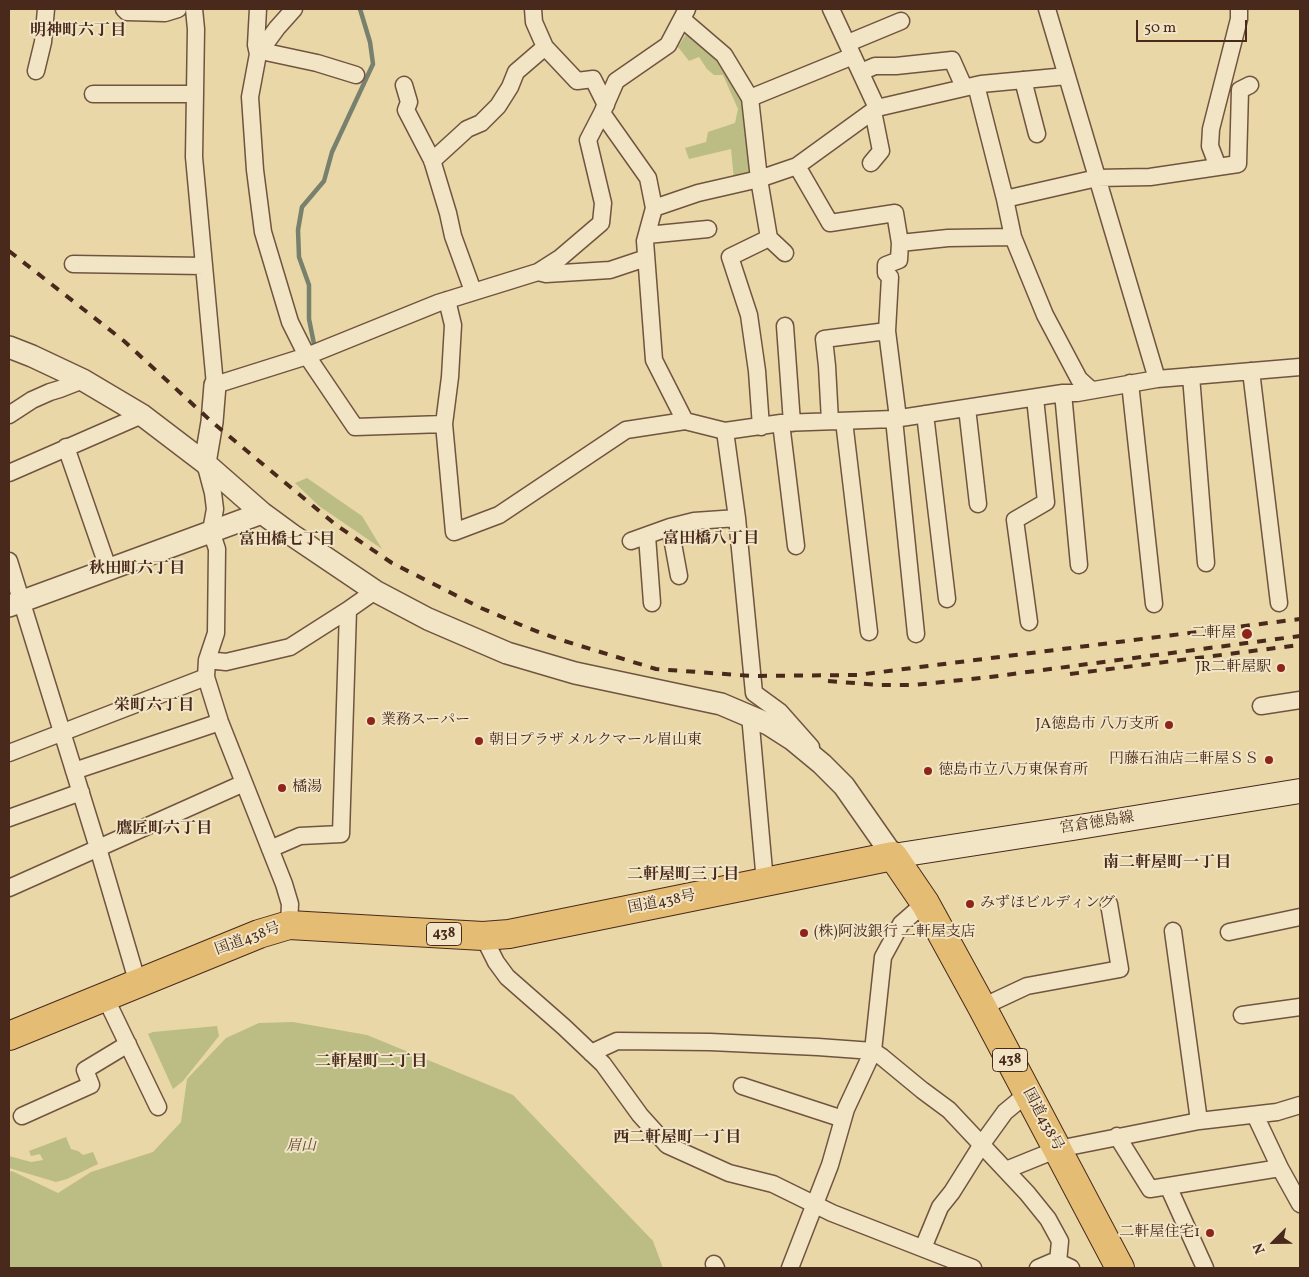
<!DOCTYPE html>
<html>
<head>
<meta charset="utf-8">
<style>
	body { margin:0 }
	#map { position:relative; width:1309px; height:1277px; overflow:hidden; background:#e9d7a7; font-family:Vollkorn,serif }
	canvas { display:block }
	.frame { position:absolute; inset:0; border:10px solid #49291c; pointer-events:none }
	.north { position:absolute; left:1249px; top:1217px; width:50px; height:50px; -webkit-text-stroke:4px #f1e5c6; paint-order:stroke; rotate:247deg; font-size:14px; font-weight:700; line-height:20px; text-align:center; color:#49291c }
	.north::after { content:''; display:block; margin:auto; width:18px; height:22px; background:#49291c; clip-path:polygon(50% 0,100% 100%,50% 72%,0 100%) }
	.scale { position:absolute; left:1136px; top:20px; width:111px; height:22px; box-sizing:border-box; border:2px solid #49291c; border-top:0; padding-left:6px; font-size:15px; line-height:18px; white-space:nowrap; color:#49291c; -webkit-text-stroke:4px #f1e5c6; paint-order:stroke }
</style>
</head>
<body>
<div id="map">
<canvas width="1309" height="1277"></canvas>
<div class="frame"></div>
<div class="north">N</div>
<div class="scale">50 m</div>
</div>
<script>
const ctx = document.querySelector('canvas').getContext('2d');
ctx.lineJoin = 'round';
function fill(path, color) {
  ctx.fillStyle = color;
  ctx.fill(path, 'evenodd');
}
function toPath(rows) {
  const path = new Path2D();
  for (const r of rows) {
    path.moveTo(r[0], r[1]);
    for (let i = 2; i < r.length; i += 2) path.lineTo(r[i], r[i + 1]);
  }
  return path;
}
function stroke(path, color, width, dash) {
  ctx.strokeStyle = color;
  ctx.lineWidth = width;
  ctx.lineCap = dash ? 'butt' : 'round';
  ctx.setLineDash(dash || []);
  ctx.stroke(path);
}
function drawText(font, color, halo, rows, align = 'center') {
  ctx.font = font + ' Vollkorn,"Noto Serif JP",serif';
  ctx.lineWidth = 4;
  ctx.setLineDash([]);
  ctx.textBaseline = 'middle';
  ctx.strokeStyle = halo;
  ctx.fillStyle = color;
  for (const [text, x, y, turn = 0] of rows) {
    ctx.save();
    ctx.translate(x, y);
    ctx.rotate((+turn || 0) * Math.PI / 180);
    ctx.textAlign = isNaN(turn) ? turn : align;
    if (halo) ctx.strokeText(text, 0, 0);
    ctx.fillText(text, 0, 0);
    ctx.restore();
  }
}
fill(toPath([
	[688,31,704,44,736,82,745,99,753,176,734,180,731,149,689,159,685,148,706,142,708,132,735,123,738,109,723,75,714,75,707,69,699,57,689,61,678,47],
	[307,478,362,516,382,549,319,506,295,483],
	[293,1022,367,1035,513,1095,653,1241,663,1268,9,1268,9,1172,12,1171,58,1193,91,1172,153,1152,181,1122,187,1079,226,1038,259,1023],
	[217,1026,219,1036,183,1081,173,1089,148,1034,153,1032],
	[66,1137,71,1149,78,1151,83,1155,93,1152,98,1164,67,1179,56,1182,9,1168,9,1156,31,1162,43,1160,40,1154,31,1156,29,1151]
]), '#bbbd84');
stroke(toPath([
	[314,344,309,319,309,285,299,257,298,230,302,207,324,181,332,152,373,64,370,42,360,9]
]), '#78806e', 4.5);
const minor = toPath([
	[124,9,127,12,165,13,178,9],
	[194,9,196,29,194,157,215,385,307,356,438,303,538,272,560,258,601,223,603,203,588,140,602,113],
	[258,9,256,45,258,54,250,97,255,170,263,232,290,322,307,356,355,427,444,424,454,532,499,515,626,430,685,421],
	[533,9,534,22,545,47,577,81,593,79,606,105],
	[687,9,668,45,616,81,602,113,648,178,654,208,645,241,654,360,685,421,725,431,781,423,894,419,1063,393,1077,393,1157,379],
	[831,9,877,108,981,84,1067,76],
	[1047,9,1157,379,1300,367],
	[848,43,901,21],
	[261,51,317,63,356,75],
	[258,54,277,28,294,9],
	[36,71,43,42,46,9],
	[861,72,875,66,896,66,952,60,964,87],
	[1023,80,1037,134],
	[404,85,409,102,406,110,432,160,448,213,453,236,473,291],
	[976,85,1005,199],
	[93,94,195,94],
	[750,98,853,56],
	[432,161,467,129,481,123,498,106,510,87,516,72,545,47],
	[871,163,881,151,873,111],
	[797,166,830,223,895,213,900,243],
	[1218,167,1210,146,1211,129,1239,19,1239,9],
	[654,208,698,193,759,179,750,98,724,55,682,19],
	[647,235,708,229],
	[785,253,769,238,759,179,797,166,877,108],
	[73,264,204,266],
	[538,272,546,274,610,270,646,258],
	[785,326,792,423],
	[887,331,890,277,886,273,886,265,899,260,900,243,948,238,1013,237],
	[1251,371,1279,603],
	[1191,376,1206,563],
	[1130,383,1154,604],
	[1091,390,1079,379,1045,315,1013,237,1005,199,1097,178,1150,177,1238,164,1240,90,1250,85],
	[1063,393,1079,565],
	[967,408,978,504],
	[925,414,947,599],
	[9,415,32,400,50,392,60,389,83,380],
	[894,419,916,634],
	[830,421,827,366,824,339,887,331,898,418],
	[844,421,869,632],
	[781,423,796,546],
	[444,424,450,377,453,325,447,300],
	[761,427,757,371,749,315,730,257,769,238],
	[725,431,737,518,754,693,780,712,811,747],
	[66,447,108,568],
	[205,463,213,493,215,509,211,531,217,549,216,633,207,660,206,677,220,722,284,884,290,904,289,925],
	[9,473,142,415],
	[670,527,679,576],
	[647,536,652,603],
	[631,541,670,527,694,521,737,518],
	[9,561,98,848,138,984],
	[348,610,375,591],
	[1029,622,1015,520,1046,502,1035,398],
	[207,660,226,662,290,647,348,610,341,834,300,836,270,849],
	[1261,706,1300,700],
	[750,715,765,882],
	[9,753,206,677],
	[74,771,220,722],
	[9,818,81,792],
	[9,888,244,783],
	[925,903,901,924,883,957,873,1051,882,1057,922,1090,949,1110,1027,1193,1048,1219,1060,1241,1058,1262],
	[1173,931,1199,1121],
	[1229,932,1300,917],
	[483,936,496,962,507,977,564,1027,603,1064,640,1115,667,1145,729,1173,773,1184,832,1213,973,1268],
	[105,997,158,1107],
	[982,1007,1027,986,1120,969,1109,904],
	[1242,1015,1300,1007],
	[591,1053,617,1041,710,1042,818,1047,873,1051,846,1109,830,1165,790,1268],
	[742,1086,843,1119],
	[22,1116,91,1085,85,1070,128,1044],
	[1117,1136,1150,1189,1280,1168,1255,1115],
	[1280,1168,1300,1204],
	[1006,1170,1058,1149,1199,1121,1277,1112,1300,1105],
	[1168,1186,1205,1268],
	[923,1248,940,1207,952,1192,984,1141,1005,1112,1028,1093],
	[714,1264,716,1268],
	[1038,1268,1052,1262,1058,1262,1071,1268]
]);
const tertiary = toPath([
	[9,347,32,356,83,380,142,415,205,463,262,513,292,535,375,591,428,619,507,653,575,673,721,704,768,724,793,740,822,764,844,786,893,856],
	[205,463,212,422,215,385],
	[9,606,262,513]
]);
const secondary = toPath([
	[893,856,1073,828,1300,791]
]);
const trunk = toPath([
	[9,1036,259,934,289,925,483,936,509,934,893,856,925,903,982,1007,1120,1268]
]);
stroke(minor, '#71543f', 19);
stroke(tertiary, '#71543f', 24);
stroke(secondary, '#49291c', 26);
stroke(trunk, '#49291c', 30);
stroke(minor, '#f1e5c6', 16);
stroke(tertiary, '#f1e5c6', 21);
stroke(secondary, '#f1e5c6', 24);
stroke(trunk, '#e4bc74', 28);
stroke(toPath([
	[9,251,124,341,212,422,336,525,392,563,481,608,528,628,558,639,656,669,752,676,857,675,1300,619],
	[1070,674,1300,645],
	[828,681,879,685,914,685,990,677,1300,636]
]), '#49291c', 4, [9, 9]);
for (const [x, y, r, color] of [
	[1247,634,6,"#8f2418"],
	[1281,668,5,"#8f2418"],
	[371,721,5,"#8f2418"],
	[1169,725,5,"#8f2418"],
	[479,741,5,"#8f2418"],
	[1269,760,5,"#8f2418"],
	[928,771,5,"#8f2418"],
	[282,788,5,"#8f2418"],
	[970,904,5,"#8f2418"],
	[804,933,5,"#8f2418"],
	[1210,1233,5,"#8f2418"]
]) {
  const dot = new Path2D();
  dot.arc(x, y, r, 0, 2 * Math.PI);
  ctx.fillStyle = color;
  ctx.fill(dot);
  stroke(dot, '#f1e5c6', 2);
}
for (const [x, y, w] of [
	[444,934,35],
	[1010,1060,35]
]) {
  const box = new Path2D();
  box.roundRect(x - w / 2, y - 11.5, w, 23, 4);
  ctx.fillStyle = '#f1e5c6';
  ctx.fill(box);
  stroke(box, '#49291c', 1);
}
drawText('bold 14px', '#49291c', null, [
	["438",444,934],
	["438",1010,1060]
]);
drawText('15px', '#49291c', '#f1e5c6', [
	["二軒屋",1236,634,"right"],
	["JR二軒屋駅",1271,668,"right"],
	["業務スーパー",381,721],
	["JA徳島市 八万支所",1159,725,"right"],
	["朝日プラザ メルクマール眉山東",489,741],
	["円藤石油店二軒屋ＳＳ",1259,760,"right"],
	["徳島市立八万東保育所",938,771],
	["橘湯",292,788],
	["みずほビルディング",980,904],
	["(株)阿波銀行 二軒屋支店",814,933],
	["二軒屋住宅1",1200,1233,"right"]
], 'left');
drawText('15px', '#49291c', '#f1e5c6', [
	["宮倉徳島線",1097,824,-9],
	["国道438号",662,903,-11],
	["国道438号",248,940,-20],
	["国道438号",1042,1120,62]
]);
drawText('italic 15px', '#604731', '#f1e5c6', [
	["眉山",301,1147]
]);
drawText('bold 16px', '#49291c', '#f1e5c6', [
	["明神町六丁目",78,32],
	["富田橋八丁目",711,540],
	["富田橋七丁目",287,541],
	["秋田町六丁目",137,570],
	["栄町六丁目",154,707],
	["鷹匠町六丁目",164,830],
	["南二軒屋町一丁目",1167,864],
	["二軒屋町三丁目",683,876],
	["二軒屋町二丁目",371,1063],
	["西二軒屋町一丁目",677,1139]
]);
</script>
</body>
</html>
